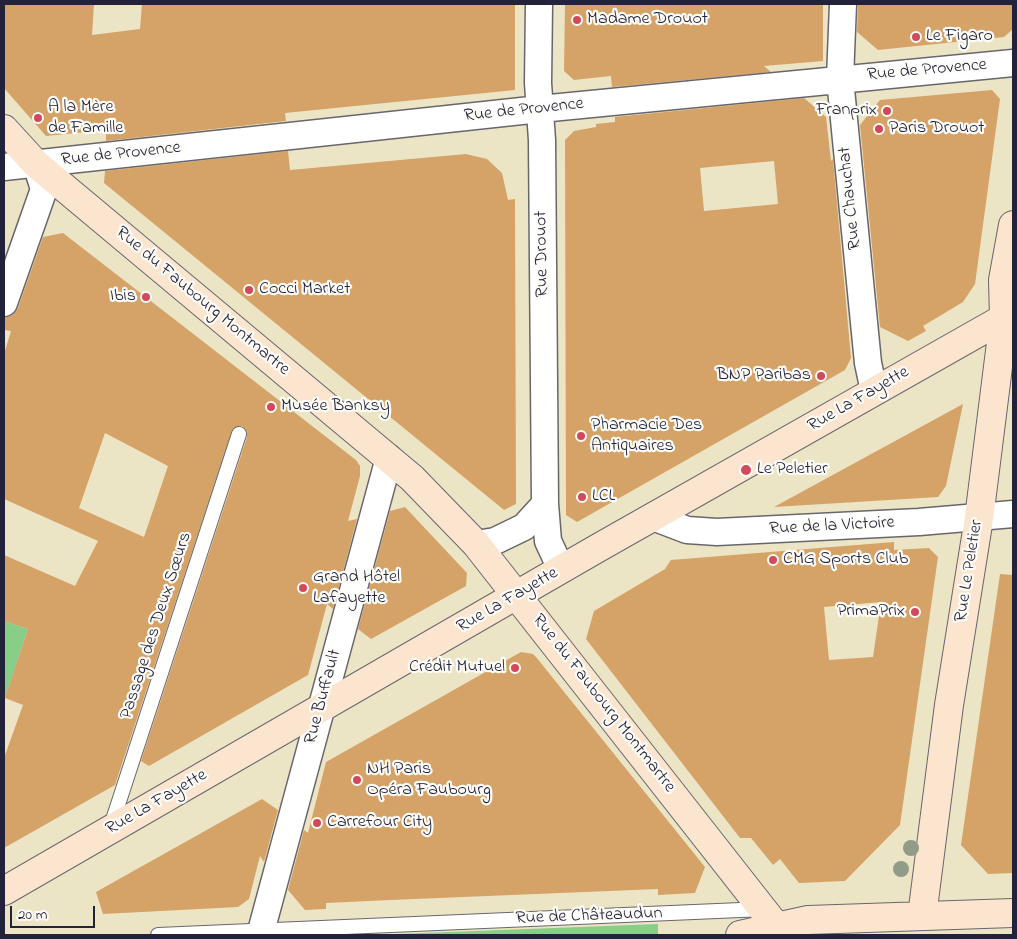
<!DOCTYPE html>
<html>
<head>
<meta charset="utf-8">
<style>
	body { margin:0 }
	#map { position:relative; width:1017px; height:939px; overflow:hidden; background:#ebe5c6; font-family:"Indie Flower",sans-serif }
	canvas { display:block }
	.frame { position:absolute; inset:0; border:5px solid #22223b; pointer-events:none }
	.scale { position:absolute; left:10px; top:906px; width:85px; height:22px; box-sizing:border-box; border:2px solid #22223b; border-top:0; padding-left:6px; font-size:15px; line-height:18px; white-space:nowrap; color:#22223b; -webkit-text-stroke:4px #fdfcf7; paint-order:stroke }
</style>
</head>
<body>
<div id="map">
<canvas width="1017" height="939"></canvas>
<div class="frame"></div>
<div class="scale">20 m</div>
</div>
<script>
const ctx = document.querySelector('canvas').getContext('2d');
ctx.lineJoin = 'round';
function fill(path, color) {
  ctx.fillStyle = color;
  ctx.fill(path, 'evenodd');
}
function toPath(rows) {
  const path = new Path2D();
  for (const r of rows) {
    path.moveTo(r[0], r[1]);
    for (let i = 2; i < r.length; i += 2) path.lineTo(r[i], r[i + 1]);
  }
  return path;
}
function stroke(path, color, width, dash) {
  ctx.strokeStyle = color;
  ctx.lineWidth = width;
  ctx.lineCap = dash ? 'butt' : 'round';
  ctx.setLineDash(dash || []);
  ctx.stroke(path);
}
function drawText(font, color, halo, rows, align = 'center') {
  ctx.font = font + ' "Indie Flower",sans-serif';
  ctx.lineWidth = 4.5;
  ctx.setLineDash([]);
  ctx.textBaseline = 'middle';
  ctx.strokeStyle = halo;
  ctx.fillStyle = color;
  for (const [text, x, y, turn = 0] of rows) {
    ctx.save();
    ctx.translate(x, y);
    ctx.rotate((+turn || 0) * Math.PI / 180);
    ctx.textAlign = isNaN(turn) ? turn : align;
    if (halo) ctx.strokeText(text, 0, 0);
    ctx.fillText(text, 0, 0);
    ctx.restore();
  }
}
fill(toPath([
	[4,621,28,629,4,702],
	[658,924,658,934,396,935,396,934]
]), '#89ce88');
fill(toPath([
	[4,4,94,4,92,35,140,29,142,4,515,4,515,90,285,113,286,121,106,141,106,130,46,136,4,88],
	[565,4,823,4,823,61,764,66,771,72,612,87,611,76,574,80,564,71],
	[858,4,1013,4,1013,29,1004,37,878,50,857,32],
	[992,90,1000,99,975,284,963,302,923,326,926,331,908,341,880,327,860,125,880,100],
	[804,98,826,117,831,161,833,159,851,358,845,370,577,522,566,515,565,140,574,131,596,127,596,124,615,122,615,117],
	[774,161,778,204,704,211,700,168],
	[288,151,290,170,466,154,487,159,502,173,508,200,515,199,516,504,504,510,104,183,105,171],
	[63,233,356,460,360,466,360,476,348,521,357,519,333,609,327,604,308,675,149,766,141,761,247,437,247,432,242,426,233,428,115,785,4,848,4,758,23,705,5,698,28,629,4,621,4,555,75,586,98,541,4,499,4,354,11,331,4,330,4,318,13,315,18,308,43,237],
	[105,433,168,466,144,537,79,508],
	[963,404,946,486,938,497,774,507],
	[405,507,467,573,466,586,371,639,358,629,390,511],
	[894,542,894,550,929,548,938,557,900,825,845,881,799,883,780,859,773,865,751,838,740,838,586,639,594,611,665,569,671,560],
	[881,602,873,657,829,660,824,607],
	[1000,574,1013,575,1013,873,988,874,961,845],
	[521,652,533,654,536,657,705,867,695,893,658,895,658,889,390,900,326,903,326,909,305,910,288,890,304,830,308,833,326,762],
	[262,799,278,810,264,862,260,856,249,899,238,907,103,914,96,892]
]), '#d5a267');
const lane = toPath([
	[110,829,239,434],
	[158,935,764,909]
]);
const street = toPath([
	[539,4,538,83,542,140,545,504,548,541,561,569],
	[843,4,840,79,868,363,874,391],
	[4,167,540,109,1013,63],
	[4,303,44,189,36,164],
	[653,517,687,530,717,532,919,522,1013,514],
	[476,544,495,541,524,527,545,504],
	[260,935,389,458]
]);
const secondary = toPath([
	[4,129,36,164,412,478,476,544,783,935],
	[4,891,598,548,1013,313],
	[922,916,949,705,979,518,1004,319,1003,280,1013,225],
	[740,935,808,920,1013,913]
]);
stroke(lane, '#68666c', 16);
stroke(street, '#68666c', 29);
stroke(secondary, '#68666c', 30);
stroke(lane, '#fff', 14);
stroke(street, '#fff', 26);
stroke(secondary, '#fbe5cf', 28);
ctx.fillStyle = '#909b88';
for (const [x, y] of [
	[911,848],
	[901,869]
]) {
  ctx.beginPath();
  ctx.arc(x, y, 8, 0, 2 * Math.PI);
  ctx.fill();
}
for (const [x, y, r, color] of [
	[577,20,5,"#d1495b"],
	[916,37,5,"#d1495b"],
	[887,111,5,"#d1495b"],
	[38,118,5,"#d1495b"],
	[879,129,5,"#d1495b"],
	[249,290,5,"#d1495b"],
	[146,297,5,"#d1495b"],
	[821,376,5,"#d1495b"],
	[271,407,5,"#d1495b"],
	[581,436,5,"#d1495b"],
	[746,470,6,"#d1495b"],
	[582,497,5,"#d1495b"],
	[773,560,5,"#d1495b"],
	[303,588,5,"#d1495b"],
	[915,612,5,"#d1495b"],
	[515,668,5,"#d1495b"],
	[357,780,5,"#d1495b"],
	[317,823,5,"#d1495b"]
]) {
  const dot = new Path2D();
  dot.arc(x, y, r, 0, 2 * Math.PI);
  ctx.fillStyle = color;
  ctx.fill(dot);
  stroke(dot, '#fdfcf7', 2);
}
drawText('18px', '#22223b', '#fdfcf7', [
	["Madame Drouot",587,20],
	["Le Figaro",926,37],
	["A la Mère",48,108],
	["de Famille",48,129],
	["Franprix",877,111,"right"],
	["Paris Drouot",889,129],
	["Cocci Market",259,290],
	["Ibis",136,297,"right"],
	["BNP Paribas",811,376,"right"],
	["Musée Banksy",281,407],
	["Pharmacie Des",591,426],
	["Antiquaires",591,447],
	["Le Peletier",757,470],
	["LCL",592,497],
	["CMG Sports Club",783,560],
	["Grand Hôtel",313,578],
	["Lafayette",313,599],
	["PrimaPrix",905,612,"right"],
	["Crédit Mutuel",505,668,"right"],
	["NH Paris",367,770],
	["Opéra Faubourg",367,791],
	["Carrefour City",327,823]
], 'left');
drawText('18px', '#22223b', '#fdfcf7', [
	["Rue de Provence",927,71,-5],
	["Rue de Provence",524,111,-6],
	["Rue de Provence",121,155,-6],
	["Rue Chauchat",851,198,-96],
	["Rue Drouot",543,254,-91],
	["Rue du Faubourg Montmartre",202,302,40],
	["Rue La Fayette",859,400,-30],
	["Rue de la Victoire",832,527,-3],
	["Rue Le Peletier",970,571,-81],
	["Rue La Fayette",508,601,-30],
	["Passage des Deux Sœurs",157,626,-72],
	["Rue Buffault",324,697,-75],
	["Rue du Faubourg Montmartre",603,704,52],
	["Rue La Fayette",157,803,-30],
	["Rue de Châteaudun",589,917,-2]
]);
</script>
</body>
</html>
